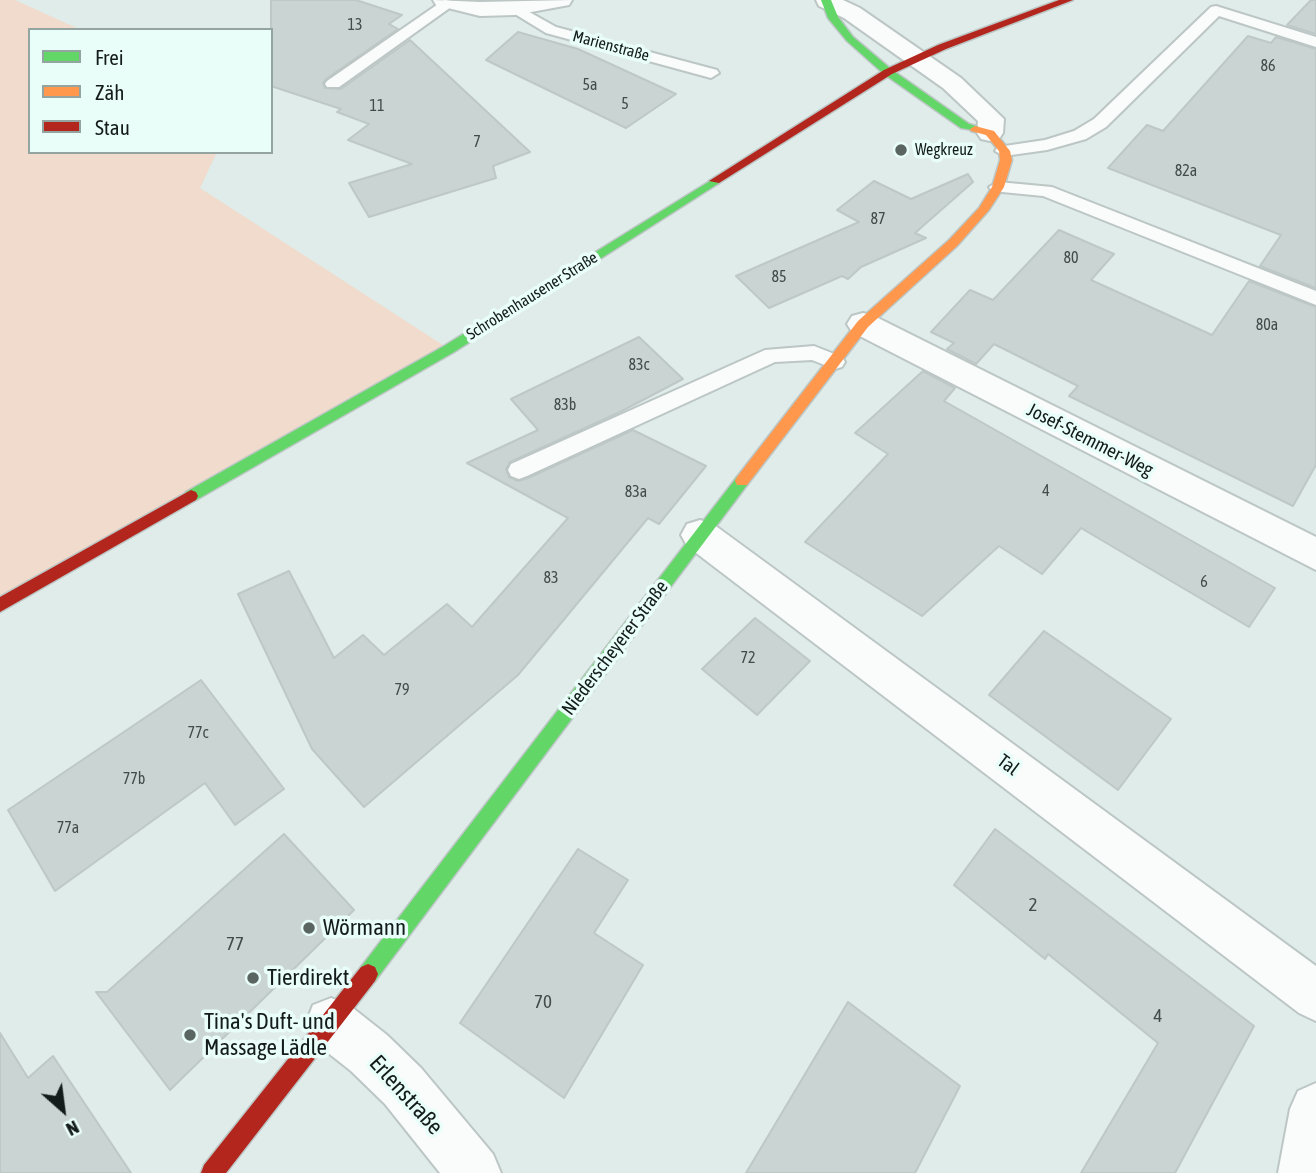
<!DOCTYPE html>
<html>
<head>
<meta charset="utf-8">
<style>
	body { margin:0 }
	#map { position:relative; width:1316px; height:1173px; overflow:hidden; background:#dfece9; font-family:"Asap Condensed",sans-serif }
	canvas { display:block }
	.legend { position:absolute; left:28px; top:28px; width:245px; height:126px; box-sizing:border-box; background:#eafef9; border:2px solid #94a4a0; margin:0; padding:9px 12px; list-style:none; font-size:21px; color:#131c1a }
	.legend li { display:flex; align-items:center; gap:14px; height:35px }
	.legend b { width:35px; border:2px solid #94a4a0 }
	.north { position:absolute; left:28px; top:1075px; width:70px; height:70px; -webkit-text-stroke:5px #eafef9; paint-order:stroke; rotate:152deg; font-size:19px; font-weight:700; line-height:28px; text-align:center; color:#131c1a }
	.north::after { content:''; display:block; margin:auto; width:24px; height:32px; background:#131c1a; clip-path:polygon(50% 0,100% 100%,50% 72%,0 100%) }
</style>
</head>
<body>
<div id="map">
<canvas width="1316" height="1173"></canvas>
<ul class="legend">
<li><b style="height:9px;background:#63d668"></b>Frei</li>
<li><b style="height:9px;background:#ff974d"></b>Zäh</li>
<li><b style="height:9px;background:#b3261e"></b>Stau</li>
</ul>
<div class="north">N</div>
</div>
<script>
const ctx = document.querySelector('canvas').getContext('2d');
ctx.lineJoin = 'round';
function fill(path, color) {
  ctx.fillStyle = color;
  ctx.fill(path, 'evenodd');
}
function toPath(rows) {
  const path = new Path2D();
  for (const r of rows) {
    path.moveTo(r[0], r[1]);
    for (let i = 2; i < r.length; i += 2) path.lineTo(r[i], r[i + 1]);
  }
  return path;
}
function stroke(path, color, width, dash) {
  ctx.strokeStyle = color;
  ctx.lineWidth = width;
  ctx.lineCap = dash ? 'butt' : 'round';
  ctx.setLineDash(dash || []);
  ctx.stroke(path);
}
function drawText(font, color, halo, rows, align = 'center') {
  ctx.font = font + ' "Asap Condensed",sans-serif';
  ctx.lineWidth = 7;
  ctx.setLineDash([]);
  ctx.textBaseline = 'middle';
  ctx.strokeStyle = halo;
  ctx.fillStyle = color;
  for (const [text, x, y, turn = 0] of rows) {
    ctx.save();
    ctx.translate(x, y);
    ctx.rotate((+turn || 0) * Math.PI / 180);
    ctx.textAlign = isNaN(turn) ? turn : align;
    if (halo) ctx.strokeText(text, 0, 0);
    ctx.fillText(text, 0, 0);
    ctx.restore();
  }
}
fill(toPath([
	[0,0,15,0,81,30,30,30,30,152,217,152,200,188,449,349,0,605]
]), '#f0dbcc');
const building = toPath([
	[271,0,356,0,402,15,389,24,398,29,326,79,323,83,325,88,341,89,410,40,530,152,493,166,496,178,369,217,349,183,412,164,348,140,369,124,337,112,341,109,271,86,271,0],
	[1311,0,1316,0,1316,34,1287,25,1311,0],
	[518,32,578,49,676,94,626,128,486,60,518,32],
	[1248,36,1271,43,1276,37,1316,49,1316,288,1260,266,1281,235,1108,168,1147,125,1163,131,1248,36],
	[968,174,973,182,915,233,926,238,861,267,848,279,842,276,769,308,736,276,859,222,837,210,874,181,911,199,968,174],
	[1059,230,1114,254,1091,280,1212,335,1249,281,1316,307,1316,465,1293,506,1069,396,1078,386,994,344,976,364,947,349,954,343,931,332,970,290,993,300,1059,230],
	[639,337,683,379,620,412,510,462,506,469,509,477,518,481,528,478,633,430,706,466,659,524,648,518,518,675,364,807,312,749,238,594,289,571,334,658,363,635,384,655,447,604,472,627,568,518,467,463,538,430,511,399,639,337],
	[923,371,955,388,944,401,1275,588,1249,627,1081,528,1042,574,999,546,922,616,805,542,888,454,855,433,923,371],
	[755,618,810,661,757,715,702,669,755,618],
	[1044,631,1171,719,1118,790,989,695,1044,631],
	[201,680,284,789,235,825,205,783,55,891,8,810,201,680],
	[995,829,1254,1026,1175,1173,1081,1173,1158,1043,1048,954,1045,959,954,885,995,829],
	[284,834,354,910,170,1090,96,992,107,992,284,834],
	[578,849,628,880,594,933,643,965,564,1098,460,1023,578,849],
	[848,1002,960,1086,915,1173,746,1173,848,1002],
	[0,1033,28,1078,53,1056,131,1173,0,1173,0,1033]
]);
fill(building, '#cad4d2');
stroke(building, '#bec8c6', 2);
const lane = toPath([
	[444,0,458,2,339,87,327,87,325,84,327,81,444,0],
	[515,4,556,27,717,70,719,73,711,78,546,33,510,11,508,8,510,5,515,4],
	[1216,6,1316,37,1316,47,1219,16,1106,127,1086,139,1047,150,1004,156,995,151,998,147,1045,140,1074,131,1094,119,1211,7,1216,6],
	[998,182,1052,187,1316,291,1316,305,1043,196,992,191,989,187,998,182],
	[814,346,842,357,845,362,842,367,835,369,812,360,775,362,527,476,519,479,511,476,508,470,511,464,765,350,814,346]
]);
const street = toPath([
	[433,0,480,2,572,0,569,5,515,15,480,16,436,5,433,0],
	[816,0,843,0,860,8,961,78,1004,119,1003,133,999,139,990,141,981,139,977,133,978,121,943,88,844,18,819,6,816,0],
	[863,313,874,316,1316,537,1316,570,852,332,847,324,852,316,863,313],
	[700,520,713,524,1316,966,1316,1021,1299,1013,687,546,681,535,687,524,700,520],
	[331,998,349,1005,387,1035,421,1068,493,1154,501,1173,440,1173,385,1104,351,1071,313,1041,306,1023,313,1005,331,998],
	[1316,1083,1316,1173,1278,1173,1290,1109,1298,1091,1316,1083]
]);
const fast = toPath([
	[821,0,831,0,838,17,853,37,892,70,969,124,979,127,979,131,961,128,884,74,847,41,828,18,821,0],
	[715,178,719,179,719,183,454,352,196,500,186,500,184,496,186,492,444,346,715,178],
	[742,475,747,477,749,481,747,485,375,981,368,984,361,981,358,974,361,967,737,477,742,475]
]);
const slow = toPath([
	[975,126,994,131,1010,151,1012,160,1004,187,989,210,957,246,868,327,747,485,737,485,735,481,737,477,858,321,949,240,979,208,992,187,1000,160,999,151,986,135,971,131,970,129,975,126]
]);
const jam = toPath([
	[1059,0,1073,0,946,49,892,74,719,183,709,181,884,70,938,45,1059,0],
	[191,490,196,492,198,496,196,500,0,612,0,597,191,490],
	[368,964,375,967,378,974,375,981,226,1173,201,1173,204,1165,361,967,368,964]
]);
stroke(lane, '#bcc6c4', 4);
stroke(street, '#bcc6c4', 4);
stroke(fast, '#bcc6c4', 3);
stroke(slow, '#bcc6c4', 3);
stroke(jam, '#bcc6c4', 3);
fill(lane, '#fafcfc');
fill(street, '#fafcfc');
fill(fast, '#63d668');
fill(slow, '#ff974d');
fill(jam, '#b3261e');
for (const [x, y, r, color] of [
	[901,150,7,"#5a6562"],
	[309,928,7,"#5a6562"],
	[253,978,7,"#5a6562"],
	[190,1035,7,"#5a6562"]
]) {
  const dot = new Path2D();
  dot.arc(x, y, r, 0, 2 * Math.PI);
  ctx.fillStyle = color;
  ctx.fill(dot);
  stroke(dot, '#eafef9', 2.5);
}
drawText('16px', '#434c4a', null, [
	["13",355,25],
	["86",1268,66],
	["5a",590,85],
	["5",625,104],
	["11",377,106],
	["7",477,142],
	["82a",1186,171],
	["87",878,219],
	["80",1071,258],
	["85",779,277],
	["80a",1267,325],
	["83c",639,365],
	["83b",565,405],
	["4",1046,491],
	["83a",636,492],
	["83",551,578],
	["6",1204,582],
	["72",748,658],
	["79",402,690],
	["77c",198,733],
	["77b",134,779],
	["77a",68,828]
]);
drawText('16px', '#131c1a', '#eafef9', [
	["Marienstraße",611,46,15],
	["Schrobenhausener Straße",532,296,-32]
]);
drawText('16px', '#131c1a', '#eafef9', [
	["Wegkreuz",915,150]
], 'left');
drawText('19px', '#131c1a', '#eafef9', [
	["Josef-Stemmer-Weg",1090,440,27],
	["Niederscheyerer Straße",615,648,-53],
	["Tal",1008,765,37]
]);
drawText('19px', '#434c4a', null, [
	["2",1033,905],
	["77",235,944],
	["70",543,1002],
	["4",1158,1016]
]);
drawText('23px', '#131c1a', '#eafef9', [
	["Wörmann",323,928],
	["Tierdirekt",267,978],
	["Tina's Duft- und",204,1022],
	["Massage Lädle",204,1048]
], 'left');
drawText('23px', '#131c1a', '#eafef9', [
	["Erlenstraße",406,1095,48]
]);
</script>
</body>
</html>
